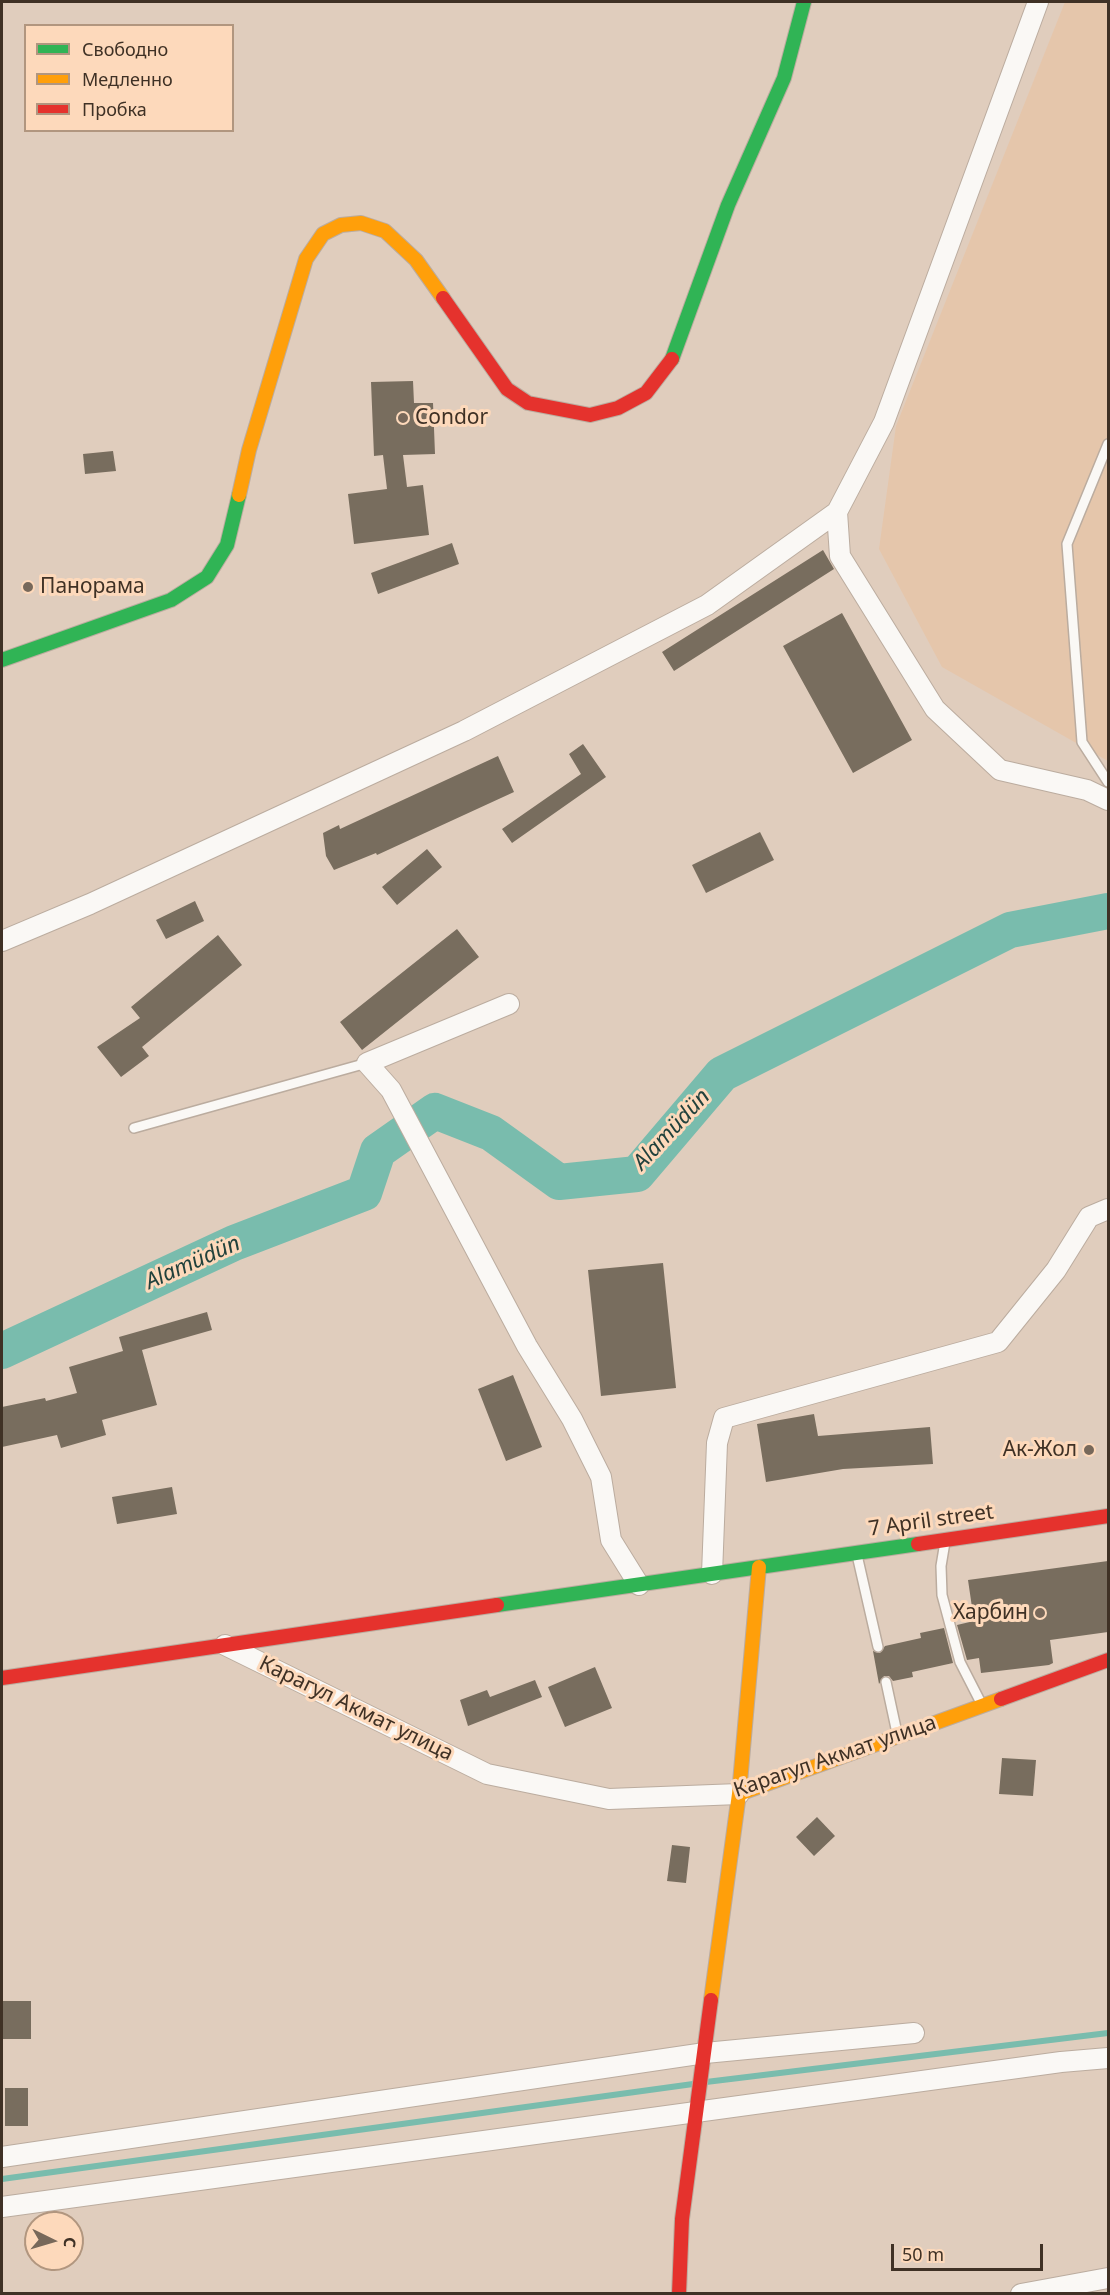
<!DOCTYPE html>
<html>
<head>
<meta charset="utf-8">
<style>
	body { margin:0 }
	#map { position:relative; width:1110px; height:2295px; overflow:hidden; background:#e0cdbd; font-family:"Noto Sans",sans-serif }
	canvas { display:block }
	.frame { position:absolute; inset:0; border:3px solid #3f3125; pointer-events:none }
	.legend { position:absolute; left:24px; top:24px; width:210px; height:108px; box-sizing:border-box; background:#fdd9bb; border:2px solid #b1967f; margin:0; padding:8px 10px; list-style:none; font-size:18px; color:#3f3125 }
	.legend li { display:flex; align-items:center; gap:12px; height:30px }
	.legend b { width:30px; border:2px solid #b1967f }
	.north { position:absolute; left:24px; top:2211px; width:60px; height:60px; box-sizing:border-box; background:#fdd9bb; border:2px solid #b1967f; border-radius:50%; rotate:95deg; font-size:16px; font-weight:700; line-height:24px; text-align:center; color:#3f3125 }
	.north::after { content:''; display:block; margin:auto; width:21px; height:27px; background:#77685a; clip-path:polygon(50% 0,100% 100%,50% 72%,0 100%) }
	.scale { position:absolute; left:891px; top:2244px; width:152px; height:27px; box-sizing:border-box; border:3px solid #3f3125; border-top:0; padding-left:8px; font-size:18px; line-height:21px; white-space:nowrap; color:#3f3125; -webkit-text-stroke:4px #fdd9bb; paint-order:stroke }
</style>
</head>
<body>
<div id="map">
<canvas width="1110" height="2295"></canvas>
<div class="frame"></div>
<ul class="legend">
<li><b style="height:8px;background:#30b455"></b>Свободно</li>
<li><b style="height:8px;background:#ff9f0a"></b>Медленно</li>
<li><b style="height:8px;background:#e5322d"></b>Пробка</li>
</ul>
<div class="north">С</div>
<div class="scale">50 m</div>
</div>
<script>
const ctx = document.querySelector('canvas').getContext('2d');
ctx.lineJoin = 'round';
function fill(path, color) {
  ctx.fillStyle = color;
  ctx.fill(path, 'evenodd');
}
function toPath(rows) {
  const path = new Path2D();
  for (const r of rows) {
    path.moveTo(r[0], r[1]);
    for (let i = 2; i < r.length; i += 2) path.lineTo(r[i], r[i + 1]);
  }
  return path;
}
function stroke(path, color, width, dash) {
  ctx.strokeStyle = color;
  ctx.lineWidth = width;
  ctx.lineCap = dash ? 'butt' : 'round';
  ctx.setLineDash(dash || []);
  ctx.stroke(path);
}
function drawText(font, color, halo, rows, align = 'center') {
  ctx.font = font + ' "Noto Sans",sans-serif';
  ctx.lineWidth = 6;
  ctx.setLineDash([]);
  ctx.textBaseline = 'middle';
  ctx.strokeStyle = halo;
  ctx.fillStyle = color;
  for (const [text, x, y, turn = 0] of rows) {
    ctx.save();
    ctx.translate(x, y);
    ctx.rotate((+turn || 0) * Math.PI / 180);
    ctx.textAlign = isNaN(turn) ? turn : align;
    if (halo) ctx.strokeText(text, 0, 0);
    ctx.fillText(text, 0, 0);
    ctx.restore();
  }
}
fill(toPath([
	[1065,2,1108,2,1108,761,942,667,879,549,896,426]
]), '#e5c6ab');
stroke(toPath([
	[706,2082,1108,2033],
	[2,2179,693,2084]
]), '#79bcad', 6);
stroke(toPath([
	[2,1351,234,1243,364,1193,378,1151,435,1111,491,1133,559,1182,637,1174,722,1074,1010,930,1108,911]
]), '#79bcad', 36);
fill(toPath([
	[413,381,414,403,433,403,435,454,403,455,407,487,423,485,429,535,354,544,348,494,387,489,383,455,374,456,371,382],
	[113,451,116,471,85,474,83,454],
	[452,543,459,564,378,594,371,573],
	[823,550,834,569,674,671,662,652],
	[842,613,912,740,853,773,783,646],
	[583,744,606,777,512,843,502,829,581,774,569,754],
	[498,756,514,792,377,855,376,853,334,870,326,856,323,833,339,825,340,829],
	[760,832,774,860,706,893,692,865],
	[427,849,442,867,397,905,382,887],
	[195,901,204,921,166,939,156,920],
	[457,929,479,957,362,1050,340,1022],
	[218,935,242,965,142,1047,149,1056,121,1077,97,1047,140,1018,131,1007],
	[663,1263,676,1388,601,1396,588,1270],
	[207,1312,212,1330,142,1350,157,1405,102,1420,106,1435,61,1448,57,1435,2,1447,2,1407,45,1398,46,1401,77,1393,69,1367,123,1351,119,1337],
	[513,1375,542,1447,506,1461,478,1389],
	[814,1414,818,1436,930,1427,933,1464,843,1469,766,1482,757,1424],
	[172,1487,177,1514,117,1524,112,1497],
	[1108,1561,1108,1632,1050,1640,1053,1663,1049,1665,981,1673,979,1658,967,1660,957,1625,974,1621,968,1580],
	[944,1628,953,1663,912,1672,913,1677,893,1681,889,1676,884,1676,879,1684,873,1651,880,1653,885,1646,921,1638,920,1633],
	[595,1667,612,1708,565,1727,548,1687],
	[535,1680,542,1697,468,1726,460,1700,487,1690,490,1697],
	[1002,1758,1036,1760,1033,1796,999,1794],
	[817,1817,835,1836,814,1856,796,1837],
	[672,1845,690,1847,686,1883,667,1881],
	[2,2001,31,2001,31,2039,2,2039],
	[5,2088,28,2088,28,2126,5,2126]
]), '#786d5e');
const lane = toPath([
	[1108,444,1067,544,1082,742,1108,782],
	[134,1128,367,1063],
	[945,1542,941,1566,942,1595,960,1662,981,1703],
	[857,1555,878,1647],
	[886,1682,897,1733]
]);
const street = toPath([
	[1038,2,884,422,837,512,840,556,935,709,1000,770,1087,790,1108,800],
	[2,941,90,904,464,731,707,605,837,512],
	[509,1004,367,1063,391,1090,527,1346,572,1419,601,1477,611,1540,639,1585],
	[712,1574,717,1443,724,1418,998,1342,1056,1270,1089,1217,1108,1209],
	[225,1645,487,1774,609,1799,739,1794],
	[2,2157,705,2053,914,2033],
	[2,2207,1061,2062,1108,2058],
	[1021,2294,1108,2278]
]);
const fast = toPath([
	[672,359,728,205,784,78,804,2],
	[2,660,171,600,207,577,227,545,239,495],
	[497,1605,918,1544]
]);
const slow = toPath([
	[239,495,249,450,306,259,323,234,341,225,361,223,385,231,416,260,443,298],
	[739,1794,1001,1699],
	[711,2000,739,1794,759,1567]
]);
const jam = toPath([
	[443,298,507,389,528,403,590,415,618,408,646,393,672,359],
	[918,1544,1108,1516],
	[2,1678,497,1605],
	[1001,1699,1108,1660],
	[679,2294,682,2219,711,2000]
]);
stroke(lane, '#bbac9f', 12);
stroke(street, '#bbac9f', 22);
stroke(fast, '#bbac9f', 16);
stroke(slow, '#bbac9f', 16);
stroke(jam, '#bbac9f', 16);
stroke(lane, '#faf8f5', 9);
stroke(street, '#faf8f5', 20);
stroke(fast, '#30b455', 14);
stroke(slow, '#ff9f0a', 14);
stroke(jam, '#e5322d', 14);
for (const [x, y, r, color] of [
	[403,418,6,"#77685a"],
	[28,587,6,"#77685a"],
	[1089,1450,6,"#77685a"],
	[1040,1613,6,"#77685a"]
]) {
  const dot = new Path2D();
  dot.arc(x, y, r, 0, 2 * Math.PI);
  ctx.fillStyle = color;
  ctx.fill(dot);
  stroke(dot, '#fdd9bb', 2);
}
drawText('21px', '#3f3125', '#fdd9bb', [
	["Condor",415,418],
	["Панорама",40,587],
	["Ак-Жол",1077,1450,"right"],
	["Харбин",1028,1613,"right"]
], 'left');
drawText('21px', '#3f3125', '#fdd9bb', [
	["7 April street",931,1521,-8],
	["Карагул Акмат улица",356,1709,26],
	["Карагул Акмат улица",835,1757,-19]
]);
drawText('italic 22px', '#22413c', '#fdd9bb', [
	["Alamüdün",672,1130,-47],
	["Alamüdün",193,1263,-24]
]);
</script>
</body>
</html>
